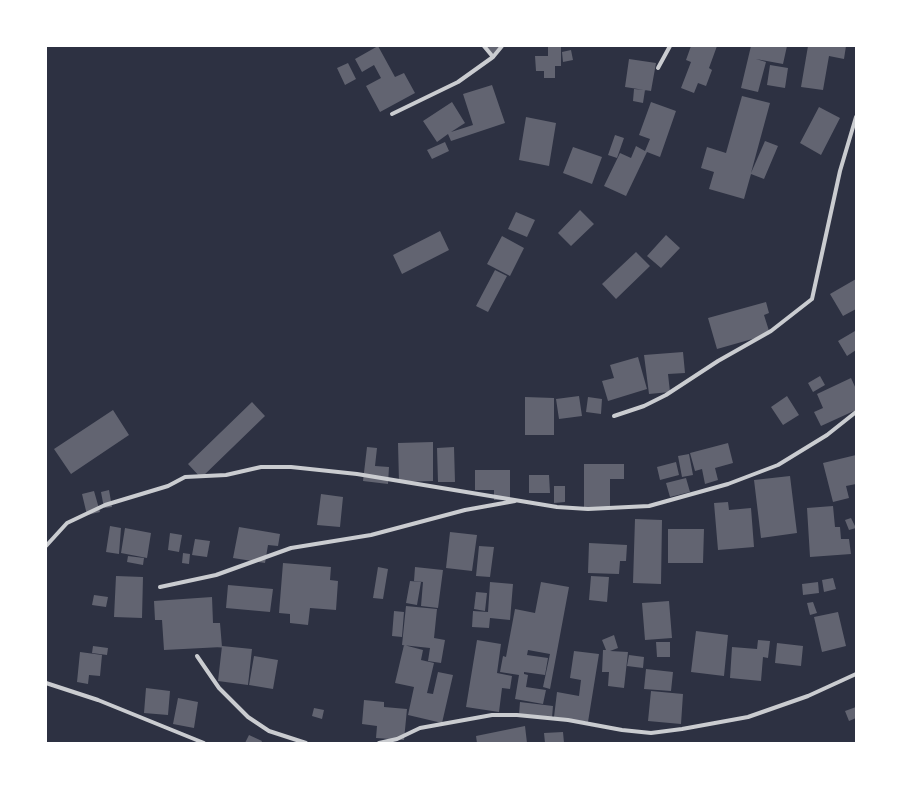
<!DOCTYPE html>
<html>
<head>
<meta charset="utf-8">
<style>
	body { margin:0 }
	#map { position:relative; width:902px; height:789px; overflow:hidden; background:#2d3142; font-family:"Open Sans",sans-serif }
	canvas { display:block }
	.frame { position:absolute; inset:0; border:47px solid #fff; pointer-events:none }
</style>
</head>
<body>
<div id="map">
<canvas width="902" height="789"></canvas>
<div class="frame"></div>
</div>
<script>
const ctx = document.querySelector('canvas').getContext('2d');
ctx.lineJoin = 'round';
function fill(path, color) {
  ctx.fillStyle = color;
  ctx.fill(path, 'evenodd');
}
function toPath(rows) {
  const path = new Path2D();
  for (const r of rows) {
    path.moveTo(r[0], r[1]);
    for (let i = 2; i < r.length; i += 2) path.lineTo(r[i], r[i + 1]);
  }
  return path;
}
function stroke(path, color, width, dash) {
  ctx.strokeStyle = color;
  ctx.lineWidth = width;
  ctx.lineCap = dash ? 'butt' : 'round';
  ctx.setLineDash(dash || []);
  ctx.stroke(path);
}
fill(toPath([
	[378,46,395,77,404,73,415,93,380,112,366,86,381,78,374,65,362,72,355,59],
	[481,46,500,46,491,56],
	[548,46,561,46,561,66,555,66,555,78,544,78,544,71,536,71,535,56,548,56],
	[691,46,717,46,709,68,712,70,706,86,698,83,694,93,681,88,691,62,686,60],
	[751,46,787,46,783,64,756,59,766,62,758,92,741,88],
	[808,46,846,46,844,59,829,56,823,90,801,87],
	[571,50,573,60,563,62,562,52],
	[629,59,656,63,651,91,625,87],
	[348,63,356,79,345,85,337,68],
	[770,65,788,68,785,88,767,85],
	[492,85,505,123,451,141,448,134,437,142,423,121,452,102,465,123,451,132,473,125,463,94],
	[634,89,645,90,643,103,633,101],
	[742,96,770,103,751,173,765,141,778,146,764,179,751,174,744,199,709,189,714,172,701,168,707,147,726,153],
	[651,102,676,111,660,157,647,152,626,196,604,186,620,153,631,158,636,146,645,151,650,139,639,135],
	[819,107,840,118,821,155,800,143],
	[526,117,556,123,549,166,519,160],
	[615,135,624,138,617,158,608,155],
	[445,142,449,151,432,159,427,150],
	[573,147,602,157,592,184,563,173],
	[580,210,594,224,571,246,558,233],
	[516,212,535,220,527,237,508,229],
	[440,231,449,250,402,274,393,255],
	[666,235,680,248,661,268,647,256],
	[502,236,524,248,510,276,487,264],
	[636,252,650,266,616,299,602,284],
	[495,270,507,276,488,312,476,306],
	[856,279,856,309,843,316,830,294],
	[766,302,769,313,764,315,770,334,717,349,708,318],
	[855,331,856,350,847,356,838,341],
	[683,352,685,373,668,374,670,392,649,394,644,355],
	[638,357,647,389,608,401,602,381,614,378,610,365],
	[820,376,825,385,813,392,808,383],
	[851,378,856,389,856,410,821,426,814,412,823,408,817,394],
	[579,396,582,416,559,419,556,399],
	[787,396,799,415,783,425,771,407],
	[525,397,554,398,554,435,525,435],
	[588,397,602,399,601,414,586,412],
	[252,402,265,416,201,478,188,464],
	[113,410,129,435,71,474,54,449],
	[433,442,433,481,399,482,398,443],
	[728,443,733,463,715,468,718,480,705,484,702,469,695,471,690,453],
	[367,447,377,448,375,466,389,467,388,484,363,481],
	[454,447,455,482,438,482,437,448],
	[689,454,693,475,682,477,678,456],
	[856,455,856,484,846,486,849,498,833,502,823,463],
	[676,462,679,475,660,480,657,467],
	[584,464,624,464,624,479,610,479,610,507,584,508],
	[475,470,510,470,510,500,494,500,494,490,475,490],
	[529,475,549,475,550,493,529,493],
	[790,476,797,533,761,538,754,480],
	[686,478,690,492,670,497,666,483],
	[554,486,565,486,565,502,554,503],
	[109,490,112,507,104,508,101,492],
	[94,491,100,512,87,515,82,494],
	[321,494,343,497,340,527,317,525],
	[728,502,729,510,751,508,754,547,718,550,714,503],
	[833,506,835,527,840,527,841,539,849,539,851,554,810,557,807,508],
	[851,518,856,528,849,530,845,520],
	[635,519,662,520,661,584,633,583],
	[110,526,121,528,119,554,106,552],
	[239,527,280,534,278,546,268,545,265,563,233,558],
	[125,528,151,533,147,558,121,553],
	[668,529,704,529,703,563,668,563],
	[450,532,477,535,472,571,446,568],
	[170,533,182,535,179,552,168,550],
	[195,539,210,541,207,557,192,555],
	[589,543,627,545,626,561,620,561,619,574,588,573],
	[479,546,494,547,490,577,476,576],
	[183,553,190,554,189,564,182,563],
	[128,556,144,558,143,565,127,562],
	[283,563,331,567,330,580,338,581,336,610,310,608,308,625,290,623,290,614,279,613],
	[378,567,388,569,383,599,373,598],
	[415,567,443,570,438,608,421,606,423,582,414,581],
	[116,576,143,577,142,618,114,617],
	[591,576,609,577,607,602,589,600],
	[833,578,836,589,824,592,822,580],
	[410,581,421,582,417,605,406,603],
	[490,582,513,584,510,620,490,618,489,628,472,627,473,611,488,612],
	[541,582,569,587,550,689,543,687,550,654,528,650,527,655,548,658,545,675,524,672,524,674,528,675,526,687,546,690,543,704,515,699,519,675,500,672,503,656,506,657,515,609,535,613],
	[818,582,819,593,803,595,802,584],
	[228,585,273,589,270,612,226,608],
	[476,592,487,593,485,611,474,609],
	[94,595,108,597,106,607,92,605],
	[212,597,213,623,220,623,222,647,164,650,162,620,155,620,154,601],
	[669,601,672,638,645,640,642,603],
	[813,602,817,613,810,615,807,603],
	[406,606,437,609,434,638,445,640,441,663,428,661,430,648,402,645],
	[394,611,404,612,402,637,392,636],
	[838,612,846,646,822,652,814,617],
	[696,631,728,635,724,676,691,672],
	[614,635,618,648,610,651,628,652,624,688,608,686,609,672,602,672,603,650,606,650,602,640],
	[477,640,501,644,497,673,512,676,510,689,502,688,499,712,466,707],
	[758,640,770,641,768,658,763,657,761,681,730,678,732,647,757,649],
	[656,642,670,642,670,657,657,657],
	[777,643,803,646,801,666,775,663],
	[404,645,423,650,421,660,434,663,427,693,433,694,438,672,453,675,442,723,408,715,414,687,395,683],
	[93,646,108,648,107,655,92,653],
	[222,646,252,649,248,685,218,681],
	[574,651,599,654,588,722,554,717,557,692,579,696,581,680,570,678],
	[80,652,102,655,100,676,89,675,88,684,77,682],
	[629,655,644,657,643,668,627,666],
	[254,656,278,660,273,689,249,685],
	[646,669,673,672,671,691,644,689],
	[146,688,170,691,168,715,144,713],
	[651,691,683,694,681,724,648,721],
	[178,698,198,702,194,728,173,724],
	[364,700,384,702,384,707,407,709,404,740,376,738,377,726,362,724],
	[520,702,553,706,552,718,519,715],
	[856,707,856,718,849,721,845,711],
	[314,708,324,710,322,719,312,716],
	[525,726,527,743,477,743,476,736],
	[563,732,564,743,545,743,544,733],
	[249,735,262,741,261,743,245,743]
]), '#626471');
stroke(toPath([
	[484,46,493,57],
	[658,68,670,46],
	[392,114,458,82,493,57,502,46],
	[614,416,644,406,666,395,718,361,771,331,812,299,840,171,856,117],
	[46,546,67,523,105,505,168,486,185,477,226,475,261,467,291,467,357,474,557,507,588,509,649,506,728,484,778,465,827,435,856,412],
	[160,587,216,575,291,548,371,535,465,510,515,501],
	[197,656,219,688,248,717,269,731,306,743],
	[46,683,98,700,204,743],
	[379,743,397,739,420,728,492,715,517,715,568,720,622,730,651,733,682,729,748,717,808,696,856,674]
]), '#caccd0', 4);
</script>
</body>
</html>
